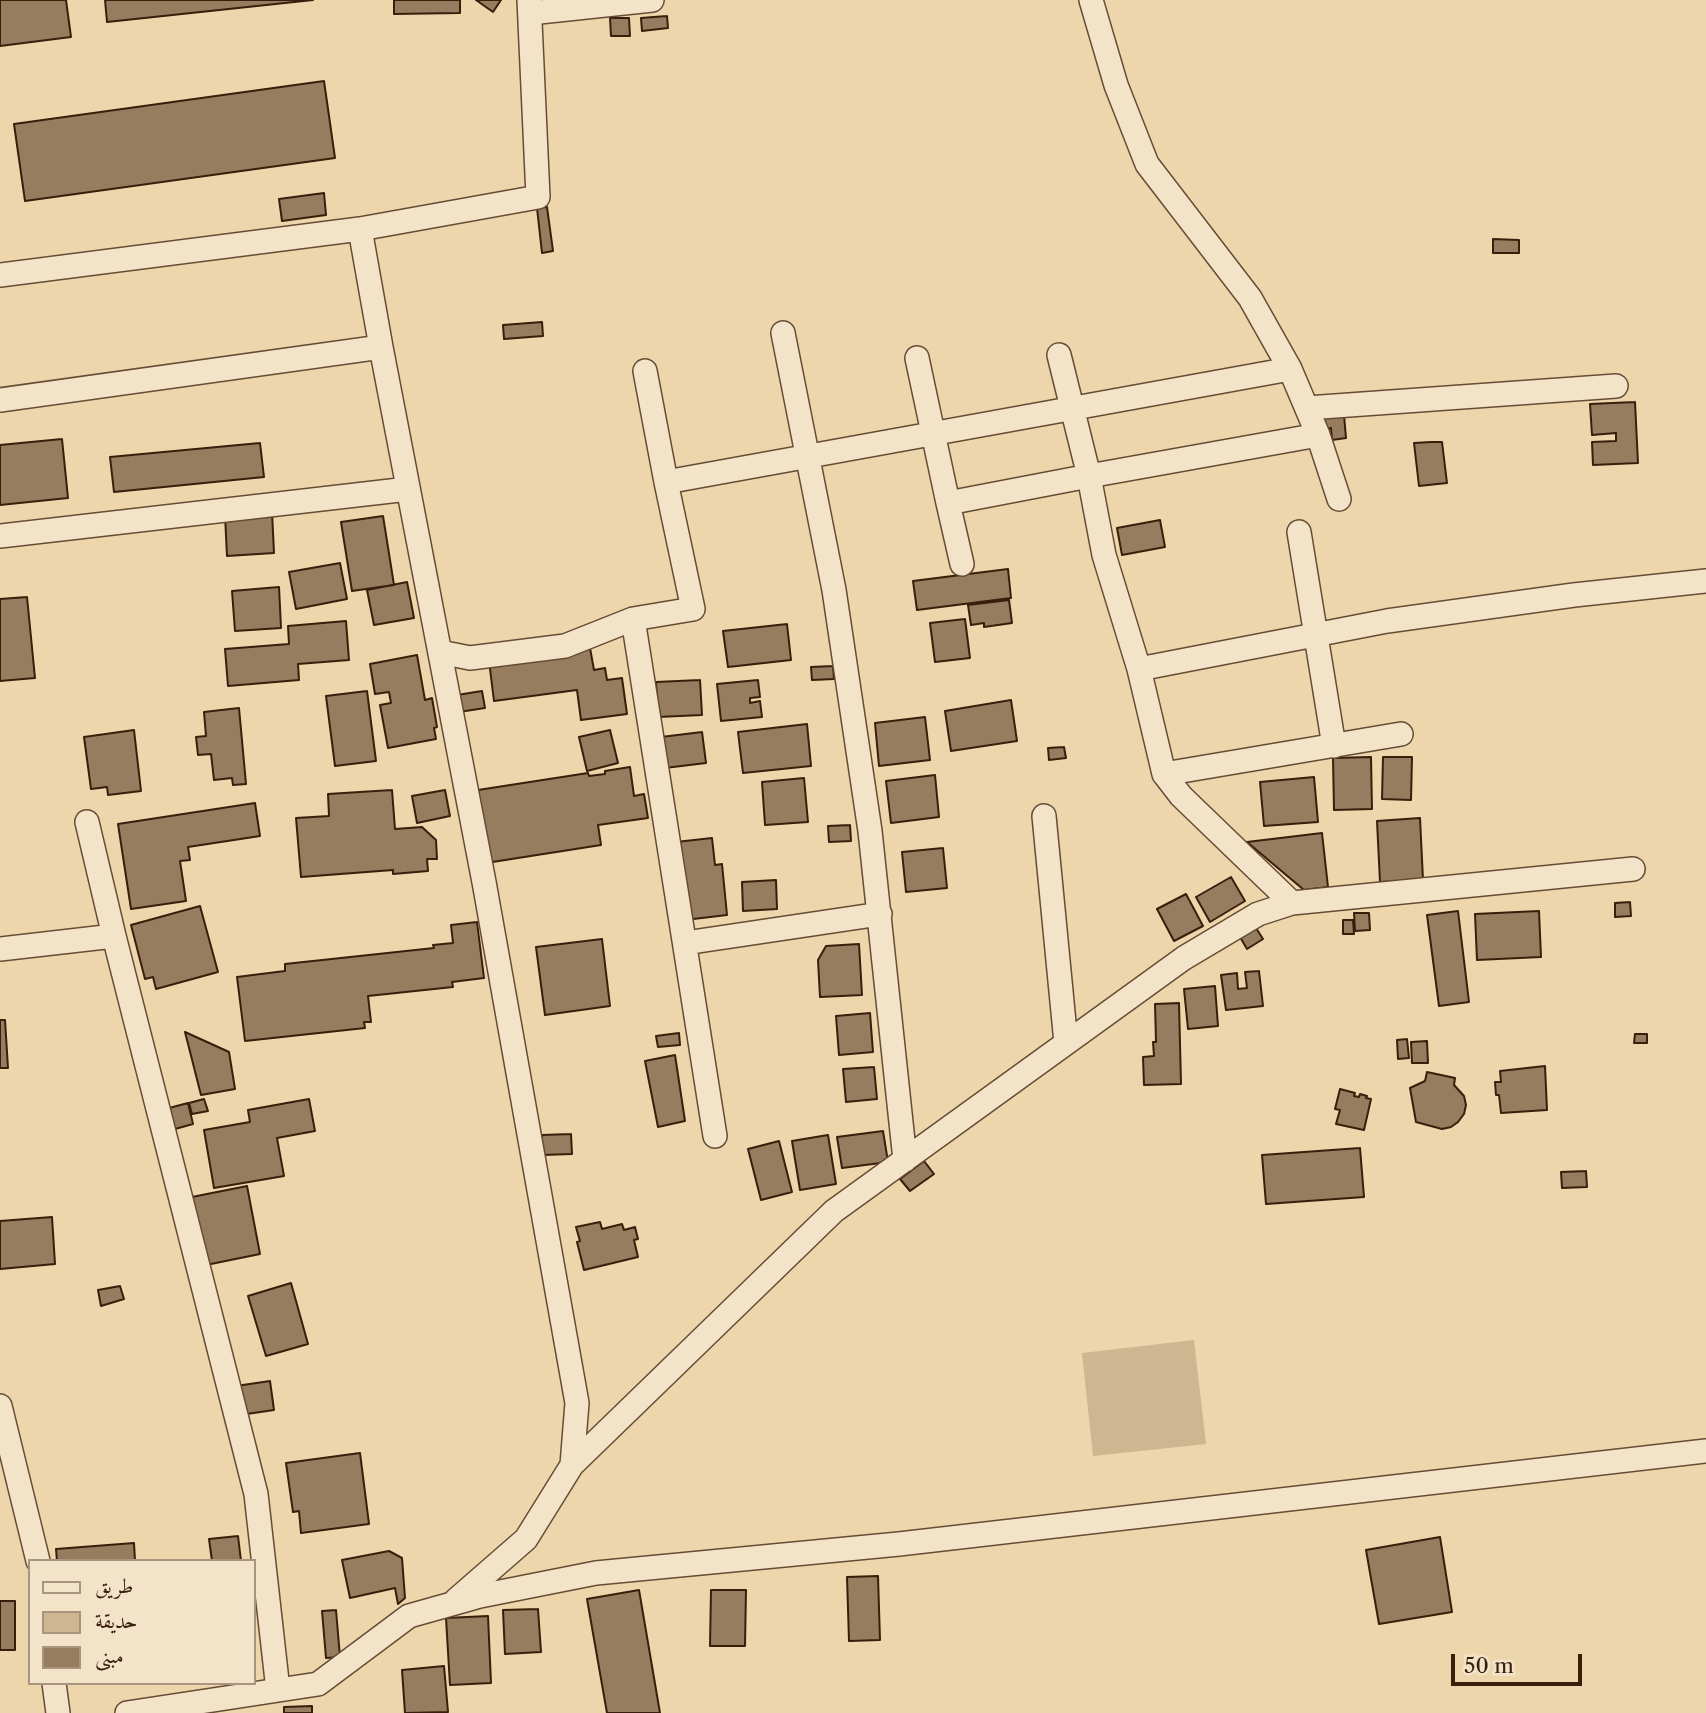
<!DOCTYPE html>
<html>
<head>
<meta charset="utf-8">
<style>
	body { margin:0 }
	#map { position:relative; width:1706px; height:1713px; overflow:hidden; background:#edd5ac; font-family:"Libre Caslon Text",Amiri,serif }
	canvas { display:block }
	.legend { position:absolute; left:28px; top:1559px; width:228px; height:126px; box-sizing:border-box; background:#f3e4c9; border:2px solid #a9957d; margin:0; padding:9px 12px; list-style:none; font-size:21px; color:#391e0c }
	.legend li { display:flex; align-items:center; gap:14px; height:35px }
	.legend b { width:35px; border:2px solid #a9957d }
	.scale { position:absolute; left:1451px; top:1654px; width:131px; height:32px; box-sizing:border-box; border:4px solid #391e0c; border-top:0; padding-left:9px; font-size:21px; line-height:24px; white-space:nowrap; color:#391e0c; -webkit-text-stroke:5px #f3e4c9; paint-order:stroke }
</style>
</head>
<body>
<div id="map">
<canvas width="1706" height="1713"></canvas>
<ul class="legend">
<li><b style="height:9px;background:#f3e4c9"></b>طريق</li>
<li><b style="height:19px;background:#ceb691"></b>حديقة</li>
<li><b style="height:19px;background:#977d5f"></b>مبنى</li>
</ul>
<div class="scale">50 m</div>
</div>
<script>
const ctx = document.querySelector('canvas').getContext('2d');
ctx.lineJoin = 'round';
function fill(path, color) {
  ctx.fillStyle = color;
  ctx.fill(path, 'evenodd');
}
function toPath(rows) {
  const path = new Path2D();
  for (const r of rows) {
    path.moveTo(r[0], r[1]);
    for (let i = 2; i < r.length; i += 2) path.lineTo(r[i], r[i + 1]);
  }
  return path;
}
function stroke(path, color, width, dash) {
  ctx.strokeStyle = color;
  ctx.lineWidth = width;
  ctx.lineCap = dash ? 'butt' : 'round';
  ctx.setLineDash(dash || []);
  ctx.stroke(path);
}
fill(toPath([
	[1194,1340,1206,1444,1093,1456,1082,1353]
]), '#ceb691');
const building = toPath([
	[0,0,66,0,71,37,0,46,0,0],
	[105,0,313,0,107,22,105,0],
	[394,0,460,0,460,13,394,14,394,0],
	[476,0,501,0,493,12,476,0],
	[667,16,668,28,642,31,641,18,667,16],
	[610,18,629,18,630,36,611,36,610,18],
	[324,81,335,158,25,201,14,124,324,81],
	[324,193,326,215,282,221,279,199,324,193],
	[547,207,553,251,542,253,537,208,547,207],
	[1493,239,1519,240,1519,253,1493,253,1493,239],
	[542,322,543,336,504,339,503,325,542,322],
	[1635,402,1638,463,1593,465,1592,442,1616,441,1616,433,1592,435,1590,404,1635,402],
	[1344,415,1346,438,1332,440,1331,428,1322,429,1320,417,1344,415],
	[62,439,68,498,0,505,0,445,62,439],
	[1431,442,1442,442,1447,483,1419,486,1414,443,1431,442],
	[260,443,264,477,114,492,110,457,260,443],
	[272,512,274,553,227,556,225,515,272,512],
	[383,516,394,585,352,591,341,522,383,516],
	[1160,520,1165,547,1122,555,1117,528,1160,520],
	[340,563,347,599,296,609,289,572,340,563],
	[1008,569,1011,598,917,610,913,581,1008,569],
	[407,582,414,618,374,625,367,590,407,582],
	[279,587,281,628,235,631,232,591,279,587],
	[27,597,35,678,0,681,0,599,27,597],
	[1009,600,1012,623,984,627,984,623,971,625,968,605,1009,600],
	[965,619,970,658,935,662,930,623,965,619],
	[346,621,349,660,298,664,299,680,228,686,225,649,289,644,288,626,346,621],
	[787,624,791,660,728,667,723,631,787,624],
	[590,648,594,670,605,668,607,680,622,678,627,714,581,720,577,690,494,701,489,661,590,648],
	[417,655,425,700,432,698,437,727,434,728,436,739,388,748,380,705,391,703,389,692,375,694,370,664,417,655],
	[833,666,834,679,812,680,811,667,833,666],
	[700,680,702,715,658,717,656,682,700,680],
	[758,680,760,697,750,698,750,703,760,701,762,717,721,721,717,684,758,680],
	[367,691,376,761,335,766,326,696,367,691],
	[482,691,485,708,459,712,457,695,482,691],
	[1011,700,1017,741,951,751,945,711,1011,700],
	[239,708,246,784,233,785,232,778,214,780,211,754,198,755,196,737,206,736,204,712,239,708],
	[925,717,930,760,879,766,875,723,925,717],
	[807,724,811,766,743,773,738,732,807,724],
	[134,730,141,791,108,795,107,787,91,789,84,737,134,730],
	[610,730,618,763,587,771,579,737,610,730],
	[702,732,706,763,665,768,661,737,702,732],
	[1064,747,1066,758,1049,760,1048,748,1064,747],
	[1371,757,1372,809,1334,810,1333,758,1371,757],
	[1383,757,1412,757,1411,800,1382,799,1383,757],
	[630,767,634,796,644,794,648,818,598,825,601,845,486,863,478,790,588,773,589,776,605,774,605,771,630,767],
	[935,775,939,817,891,823,886,781,935,775],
	[1314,777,1318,822,1264,826,1260,782,1314,777],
	[804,778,808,822,765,825,762,782,804,778],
	[392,790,395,829,422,827,436,840,437,859,427,859,428,871,393,874,393,870,301,877,296,818,329,816,328,794,392,790],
	[445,790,450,816,417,823,412,796,445,790],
	[255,803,260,836,188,847,190,860,180,861,186,901,131,909,118,824,255,803],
	[1420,818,1423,880,1380,882,1377,821,1420,818],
	[850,825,851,841,829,842,828,826,850,825],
	[1322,833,1328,887,1304,890,1247,842,1322,833],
	[712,838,715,865,722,864,727,915,685,920,676,842,712,838],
	[943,848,947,888,906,892,902,852,943,848],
	[1231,877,1245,901,1210,922,1196,897,1231,877],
	[776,880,777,909,743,911,742,882,776,880],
	[1186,894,1203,926,1174,941,1157,909,1186,894],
	[1630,902,1631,916,1615,917,1615,903,1630,902],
	[200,906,218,972,156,989,153,977,145,979,131,925,200,906],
	[1458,911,1469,1002,1439,1006,1427,915,1458,911],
	[1539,911,1541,957,1477,960,1475,914,1539,911],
	[1354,913,1369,913,1370,930,1355,931,1354,913],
	[1343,920,1353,920,1354,934,1343,934,1343,920],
	[477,922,484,978,452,982,453,987,368,996,371,1022,364,1022,365,1028,245,1041,237,977,285,971,285,964,434,948,433,945,453,943,451,925,477,922],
	[1256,928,1263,939,1247,949,1240,937,1256,928],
	[602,939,610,1006,545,1015,536,947,602,939],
	[859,944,862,995,820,997,818,960,826,946,859,944],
	[1259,971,1263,1006,1226,1010,1221,975,1237,973,1238,989,1247,988,1245,972,1259,971],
	[1215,986,1218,1026,1188,1029,1184,989,1215,986],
	[1179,1003,1181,1084,1144,1085,1143,1057,1154,1056,1153,1042,1156,1042,1155,1004,1179,1003],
	[870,1013,873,1052,839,1055,836,1016,870,1013],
	[0,1020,5,1020,8,1068,0,1068,0,1020],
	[185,1032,229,1052,235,1089,201,1095,185,1032],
	[679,1033,680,1045,658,1047,656,1036,679,1033],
	[1635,1034,1647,1034,1647,1043,1634,1043,1635,1034],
	[1407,1039,1409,1058,1398,1059,1397,1040,1407,1039],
	[1427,1041,1428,1063,1412,1063,1411,1042,1427,1041],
	[675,1055,685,1121,658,1127,645,1061,675,1055],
	[1545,1066,1547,1110,1501,1113,1499,1095,1496,1095,1495,1082,1501,1082,1500,1071,1545,1066],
	[874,1067,877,1099,846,1102,843,1069,874,1067],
	[1427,1072,1455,1078,1454,1085,1464,1096,1466,1105,1464,1114,1458,1122,1451,1127,1442,1129,1416,1122,1410,1088,1425,1081,1427,1072],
	[1340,1089,1355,1093,1354,1096,1359,1097,1360,1094,1367,1096,1366,1098,1371,1099,1364,1130,1336,1124,1340,1110,1335,1109,1340,1089],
	[204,1099,208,1111,192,1114,189,1103,204,1099],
	[309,1099,315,1131,277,1138,284,1176,214,1188,204,1130,250,1122,248,1110,309,1099],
	[188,1103,193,1124,175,1129,169,1108,188,1103],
	[883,1131,888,1162,842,1168,837,1137,883,1131],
	[571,1134,572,1154,542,1155,542,1135,571,1134],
	[828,1135,836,1184,800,1190,792,1141,828,1135],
	[779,1141,792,1192,761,1200,748,1149,779,1141],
	[1360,1148,1364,1197,1266,1204,1262,1155,1360,1148],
	[924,1161,934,1174,910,1191,900,1179,924,1161],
	[1586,1171,1587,1187,1562,1188,1561,1172,1586,1171],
	[247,1186,260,1254,206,1265,192,1197,247,1186],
	[52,1217,55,1264,0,1269,0,1221,52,1217],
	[600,1222,602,1229,622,1224,624,1230,635,1227,638,1239,634,1240,638,1257,584,1270,577,1242,580,1241,576,1227,600,1222],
	[291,1283,308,1344,266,1356,248,1296,291,1283],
	[120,1286,124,1299,101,1306,98,1290,120,1286],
	[270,1381,274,1410,240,1415,236,1386,270,1381],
	[360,1453,369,1524,301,1533,299,1511,293,1512,286,1463,360,1453],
	[238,1536,241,1561,212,1561,209,1539,238,1536],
	[1440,1537,1452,1612,1379,1624,1366,1550,1440,1537],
	[134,1543,135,1561,57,1561,56,1549,134,1543],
	[389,1551,402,1558,405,1598,398,1604,395,1588,350,1598,342,1560,389,1551],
	[878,1576,880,1640,849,1641,847,1577,878,1576],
	[639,1590,660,1713,607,1713,587,1599,639,1590],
	[711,1590,746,1590,745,1646,710,1646,711,1590],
	[0,1601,15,1601,15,1650,0,1650,0,1601],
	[538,1609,541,1652,505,1654,503,1610,538,1609],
	[336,1610,340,1657,326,1658,322,1611,336,1610],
	[488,1616,491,1683,450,1685,446,1618,488,1616],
	[444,1666,448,1712,405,1713,402,1670,444,1666],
	[312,1706,312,1713,284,1713,284,1707,312,1706]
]);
fill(building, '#977d5f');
stroke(building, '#391e0c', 2);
const minor = toPath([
	[1091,0,1116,85,1147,164,1250,298,1290,369,1318,435,1339,499],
	[530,13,652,0],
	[360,229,381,347,484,882,577,1403,572,1465,526,1539,456,1600],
	[0,275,360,229,538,197,529,0],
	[783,333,834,590,870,831,905,1160],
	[1059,355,1089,476,1104,555,1139,669,1164,774,1181,796,1292,903],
	[917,358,948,503],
	[0,400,381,347],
	[1307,408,1616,386],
	[666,482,1290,369],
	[1299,532,1334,746],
	[0,536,408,489],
	[962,564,948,503,1089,476,1318,435],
	[633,619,715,1136],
	[440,652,470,658,565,646,633,619,693,609,666,482,645,371],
	[1139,669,1387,621,1574,595,1706,581],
	[1164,774,1401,734],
	[1044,816,1066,1043],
	[87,822,114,936,256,1494,278,1690],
	[685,943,880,914],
	[0,949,114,936],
	[0,1406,38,1561],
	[572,1465,834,1211,1184,958,1258,914,1292,903,1633,869],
	[54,1683,58,1713],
	[127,1713,318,1684,409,1616,480,1596,596,1573,899,1544,1706,1451]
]);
stroke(minor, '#664c34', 26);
stroke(minor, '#f3e4c9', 23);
</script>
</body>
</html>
